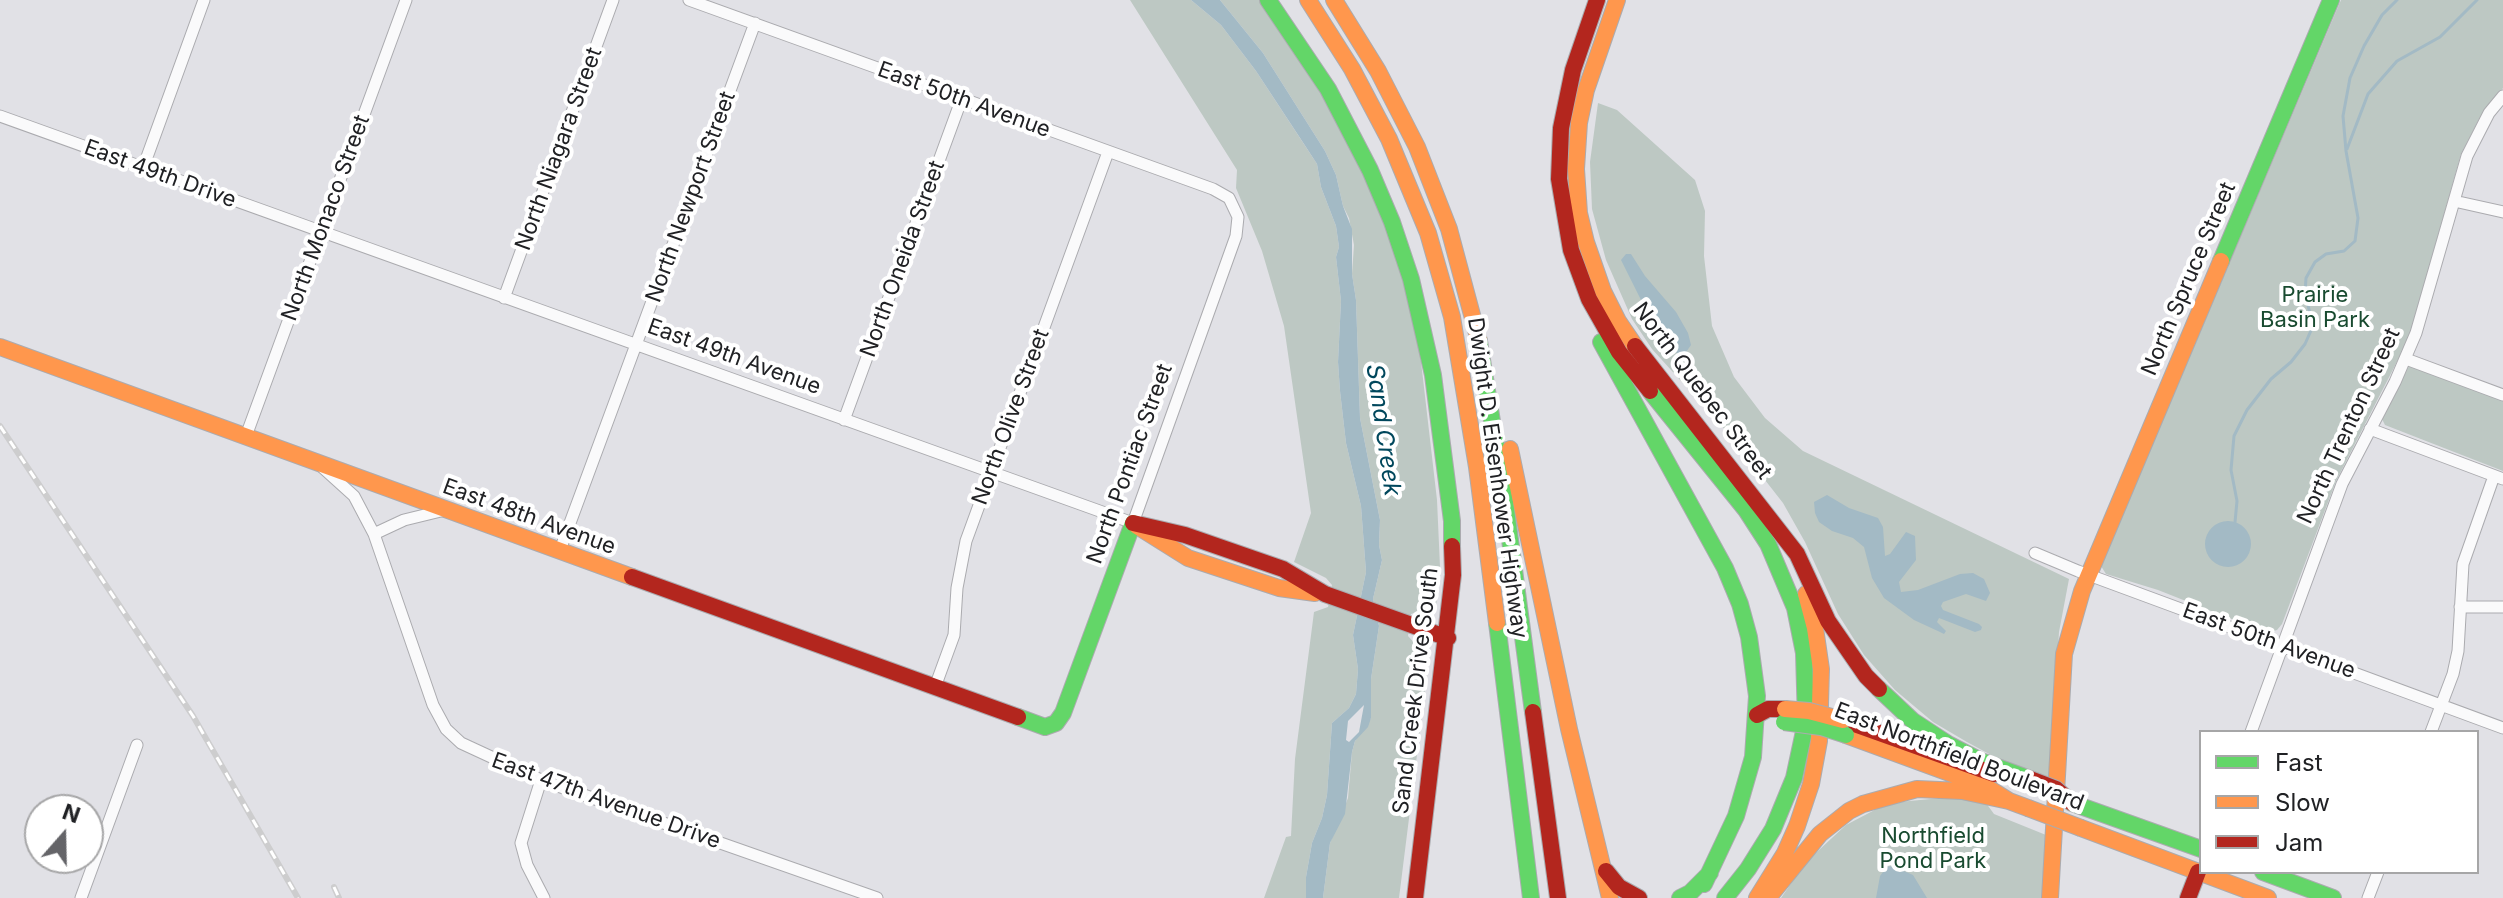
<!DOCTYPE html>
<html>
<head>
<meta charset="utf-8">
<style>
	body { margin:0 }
	#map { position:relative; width:2503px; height:898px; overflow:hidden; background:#e1e1e6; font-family:Inter,sans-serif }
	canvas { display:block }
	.legend { position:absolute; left:2199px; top:730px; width:280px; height:144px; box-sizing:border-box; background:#fff; border:2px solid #a6a6a7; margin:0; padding:10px 14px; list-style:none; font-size:24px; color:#202124 }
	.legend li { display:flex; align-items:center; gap:16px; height:40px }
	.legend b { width:40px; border:2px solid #a6a6a7 }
	.north { position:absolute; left:24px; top:794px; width:80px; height:80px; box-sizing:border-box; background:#fff; border:2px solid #a6a6a7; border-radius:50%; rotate:20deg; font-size:22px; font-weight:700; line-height:32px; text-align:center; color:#202124 }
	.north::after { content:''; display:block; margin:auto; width:28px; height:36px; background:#646468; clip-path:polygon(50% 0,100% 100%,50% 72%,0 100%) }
</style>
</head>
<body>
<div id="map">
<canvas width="2503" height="898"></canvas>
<ul class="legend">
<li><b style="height:10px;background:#63d668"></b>Fast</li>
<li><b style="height:10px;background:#ff974d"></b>Slow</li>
<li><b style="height:10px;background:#b3261e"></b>Jam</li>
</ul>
<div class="north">N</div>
</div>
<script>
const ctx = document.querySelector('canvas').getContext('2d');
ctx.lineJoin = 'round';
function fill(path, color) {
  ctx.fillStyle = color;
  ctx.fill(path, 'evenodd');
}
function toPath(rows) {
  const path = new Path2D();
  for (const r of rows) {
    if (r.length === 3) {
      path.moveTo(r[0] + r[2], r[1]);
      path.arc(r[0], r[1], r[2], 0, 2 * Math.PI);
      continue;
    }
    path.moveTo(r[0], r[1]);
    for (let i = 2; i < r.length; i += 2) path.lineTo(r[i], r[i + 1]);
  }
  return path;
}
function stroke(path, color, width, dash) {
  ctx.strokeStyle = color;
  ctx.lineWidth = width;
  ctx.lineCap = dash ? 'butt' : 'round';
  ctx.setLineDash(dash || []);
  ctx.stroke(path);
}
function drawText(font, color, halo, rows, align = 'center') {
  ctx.font = font + ' Inter,sans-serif';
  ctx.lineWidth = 8;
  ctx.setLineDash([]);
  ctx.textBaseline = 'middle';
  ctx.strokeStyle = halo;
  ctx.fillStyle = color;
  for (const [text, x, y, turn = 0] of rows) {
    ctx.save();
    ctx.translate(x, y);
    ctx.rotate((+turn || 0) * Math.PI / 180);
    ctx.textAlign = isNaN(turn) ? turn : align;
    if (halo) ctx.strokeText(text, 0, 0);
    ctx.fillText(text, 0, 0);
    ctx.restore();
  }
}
fill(toPath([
	[1130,0,1191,0,1221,25,1256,71,1317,164,1321,187,1336,226,1339,247,1336,257,1341,301,1338,362,1340,391,1346,443,1361,506,1366,572,1353,635,1358,669,1356,694,1349,708,1332,723,1327,795,1322,818,1312,843,1306,877,1306,898,1264,898,1286,837,1291,836,1295,759,1314,612,1328,607,1332,585,1326,578,1294,562,1311,513,1284,326,1262,251,1236,188,1237,170],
	[1220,0,1260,0,1333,112,1349,142,1389,233,1407,295,1420,353,1437,500,1440,567,1436,606,1426,614,1421,611,1411,614,1408,636,1429,659,1399,898,1323,898,1330,843,1348,798,1352,752,1355,741,1371,718,1371,679,1379,626,1373,599,1382,560,1379,545,1380,520,1360,418,1356,300,1352,274,1354,245,1349,218,1343,206,1336,175,1325,151,1263,53],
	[2341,0,2503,0,2503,88,2479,119,2461,154,2409,338,2336,481,2282,624,2277,630,2267,633,2158,590,2106,574,2101,566],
	[1598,103,1617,110,1695,180,1705,211,1704,256,1712,326,1734,377,1765,418,1803,451,2069,579,2059,632,2050,778,2004,762,1967,742,1933,722,1895,690,1864,655,1838,614,1805,542,1783,503,1729,434,1652,349,1632,319,1606,260,1592,209,1590,162],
	[2409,366,2503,400,2503,471,2385,425,2381,417],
	[1931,799,1959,799,1986,803,1994,814,2046,835,2042,898,1781,898,1806,862,1846,825,1888,803]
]), '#bdc8c3');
fill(toPath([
	[1191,0,1220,0,1263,53,1325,151,1336,175,1343,206,1352,229,1352,274,1356,300,1360,418,1380,520,1379,545,1382,560,1373,599,1379,626,1371,679,1371,718,1368,727,1355,741,1352,752,1345,814,1330,843,1323,898,1306,898,1306,877,1312,843,1322,818,1327,795,1332,723,1349,708,1356,694,1358,669,1353,635,1366,572,1361,506,1346,443,1340,391,1338,362,1341,301,1336,257,1339,247,1336,226,1321,187,1317,164,1304,144,1256,71,1221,25],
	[1364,705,1359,732,1349,742,1346,740,1348,721],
	[1626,254,1631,254,1645,276,1676,312,1688,333,1691,345,1684,355,1672,351,1650,318,1621,260],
	[1827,495,1849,508,1878,518,1883,527,1885,556,1890,554,1906,532,1915,536,1916,560,1899,582,1901,592,1918,590,1960,574,1973,573,1984,579,1990,593,1986,601,1966,594,1943,602,1941,606,1943,610,1979,624,1982,627,1981,630,1975,632,1939,618,1937,622,1946,631,1944,634,1940,632,1914,620,1884,598,1872,578,1864,547,1853,538,1832,531,1819,522,1815,513,1814,502],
	[2228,544,23],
	[1892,866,1913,875,1927,898,1876,898,1880,876,1887,867]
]), '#a3bac5');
stroke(toPath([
	[2347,149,2368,94,2397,61,2440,37,2477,0],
	[2235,522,2237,501,2231,470,2234,436,2247,410,2271,379,2291,362,2305,344,2313,326,2305,293,2306,278,2315,262,2326,254,2344,251,2355,241,2358,218,2346,151,2343,116,2350,78,2364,46,2382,15,2397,0]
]), '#a3bac5', 3);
const street = toPath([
	[0,116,1133,523,1236,236,1238,217,1229,198,1213,189,689,0],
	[143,168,204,0],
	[2454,201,2503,212],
	[504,298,613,0],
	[2406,359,2503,395],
	[844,420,962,98],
	[2370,429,2503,479],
	[246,436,406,0],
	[323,468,354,496,374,534,433,705,446,729,461,743,541,780,877,898],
	[374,534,404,520,445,510],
	[560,550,755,23],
	[2035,553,2078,571,2503,728],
	[2460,607,2503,607],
	[935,687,954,635,957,588,966,541,1108,152],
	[2251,732,2342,484,2395,382,2416,333,2467,156,2489,113,2503,96],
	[2431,732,2453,674,2458,651,2463,564,2494,476],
	[541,780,521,843,527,865,544,898],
	[81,898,137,745],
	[2368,898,2378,872]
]);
const fast = toPath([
	[1268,0,1328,89,1370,170,1392,222,1411,279,1433,375,1452,521,1452,546],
	[2221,261,2331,0],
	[1479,341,1505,502,1533,712],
	[1601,342,1725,568,1740,604,1749,637,1757,696,1753,757,1736,816,1704,884],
	[1650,391,1746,510,1768,544,1795,608,1804,653,1806,722,1794,778,1773,829,1748,869,1725,898],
	[1497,623,1531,898],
	[1879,689,1913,721,1948,744,1981,761,2030,779],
	[1018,717,1045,727,1056,723,1063,713,1133,523],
	[2072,803,2201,849],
	[2263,872,2333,898],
	[1680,898,1690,893,1710,873]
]);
const slow = toPath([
	[1308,0,1352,69,1389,139,1428,233,1452,317,1477,467,1497,623],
	[1334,0,1378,71,1417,147,1449,229,1479,341],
	[1617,0,1586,90,1579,123,1576,169,1579,213,1586,242,1603,291,1618,321,1635,346],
	[0,347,632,577],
	[1510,449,1569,729,1610,898],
	[1137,526,1188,558,1279,588,1315,593],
	[1846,735,1985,786,2009,801,2028,808],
	[2081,828,2268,898],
	[1757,898,1785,853,1797,826,1811,784,1819,741,1821,669,1815,628,1806,594],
	[1768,898,1820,834,1849,811,1863,804,1917,789,1962,791,2009,801],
	[2050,898,2064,654,2082,591,2221,261]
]);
const jam = toPath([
	[1597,0,1573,70,1561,128,1559,179,1571,250,1589,299,1619,352,1650,391],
	[1635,346,1797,554,1828,621,1866,676,1879,689],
	[1133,523,1185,535,1283,569,1325,594,1448,638],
	[632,577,1018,717],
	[1533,712,1558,898],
	[1757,715,1768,709,1785,709],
	[1843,720,1994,774],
	[1606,871,1619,887,1639,898],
	[1415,898,1453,575,1452,546],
	[2188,898,2198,872]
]);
stroke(street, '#ababaf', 13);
stroke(fast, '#ababaf', 18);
stroke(slow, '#ababaf', 18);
stroke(jam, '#ababaf', 18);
stroke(street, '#fafafb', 11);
stroke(fast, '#63d668', 16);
stroke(slow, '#ff974d', 16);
stroke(jam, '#b3261e', 16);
const rail = toPath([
	[0,426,193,716,298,898],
	[334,887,339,898]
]);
stroke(rail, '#cdcdce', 6);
stroke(rail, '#fff', 3, [9]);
const fastBridge = toPath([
	[1784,722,1821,727,1846,735]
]);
const slowBridge = toPath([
	[1785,709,1809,711,1843,720],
	[2028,808,2081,828]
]);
const jamBridge = toPath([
	[2030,779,2056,789,2072,803]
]);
stroke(fastBridge, '#ababaf', 18, []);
stroke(slowBridge, '#ababaf', 18, []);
stroke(jamBridge, '#ababaf', 18, []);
stroke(fastBridge, '#63d668', 16);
stroke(slowBridge, '#ff974d', 16);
stroke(jamBridge, '#b3261e', 16);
drawText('22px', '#202124', '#fff', [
	["East 50th Avenue",964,100,20],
	["North Niagara Street",559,149,-70],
	["East 49th Drive",160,174,20],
	["North Newport Street",691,197,-70],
	["North Monaco Street",326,218,-70],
	["North Oneida Street",903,259,-70],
	["North Spruce Street",2189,279,-67],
	["East 49th Avenue",734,357,20],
	["North Quebec Street",1702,391,53],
	["North Olive Street",1011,417,-70],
	["North Trenton Street",2349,426,-65],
	["North Pontiac Street",1130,464,-70],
	["Dwight D. Eisenhower Highway",1497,478,82],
	["East 48th Avenue",529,517,20],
	["East 50th Avenue",2269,641,20],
	["Sand Creek Drive South",1416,691,-83],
	["East Northfield Boulevard",1959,757,21],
	["East 47th Avenue Drive",606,801,20]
]);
drawText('22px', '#194b30', '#fff', [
	["Prairie",2315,295],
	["Basin Park",2315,320],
	["Northfield",1933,836],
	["Pond Park",1933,861]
]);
drawText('italic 24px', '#00475c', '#fff', [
	["Sand Creek",1383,430,82]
]);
</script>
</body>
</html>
